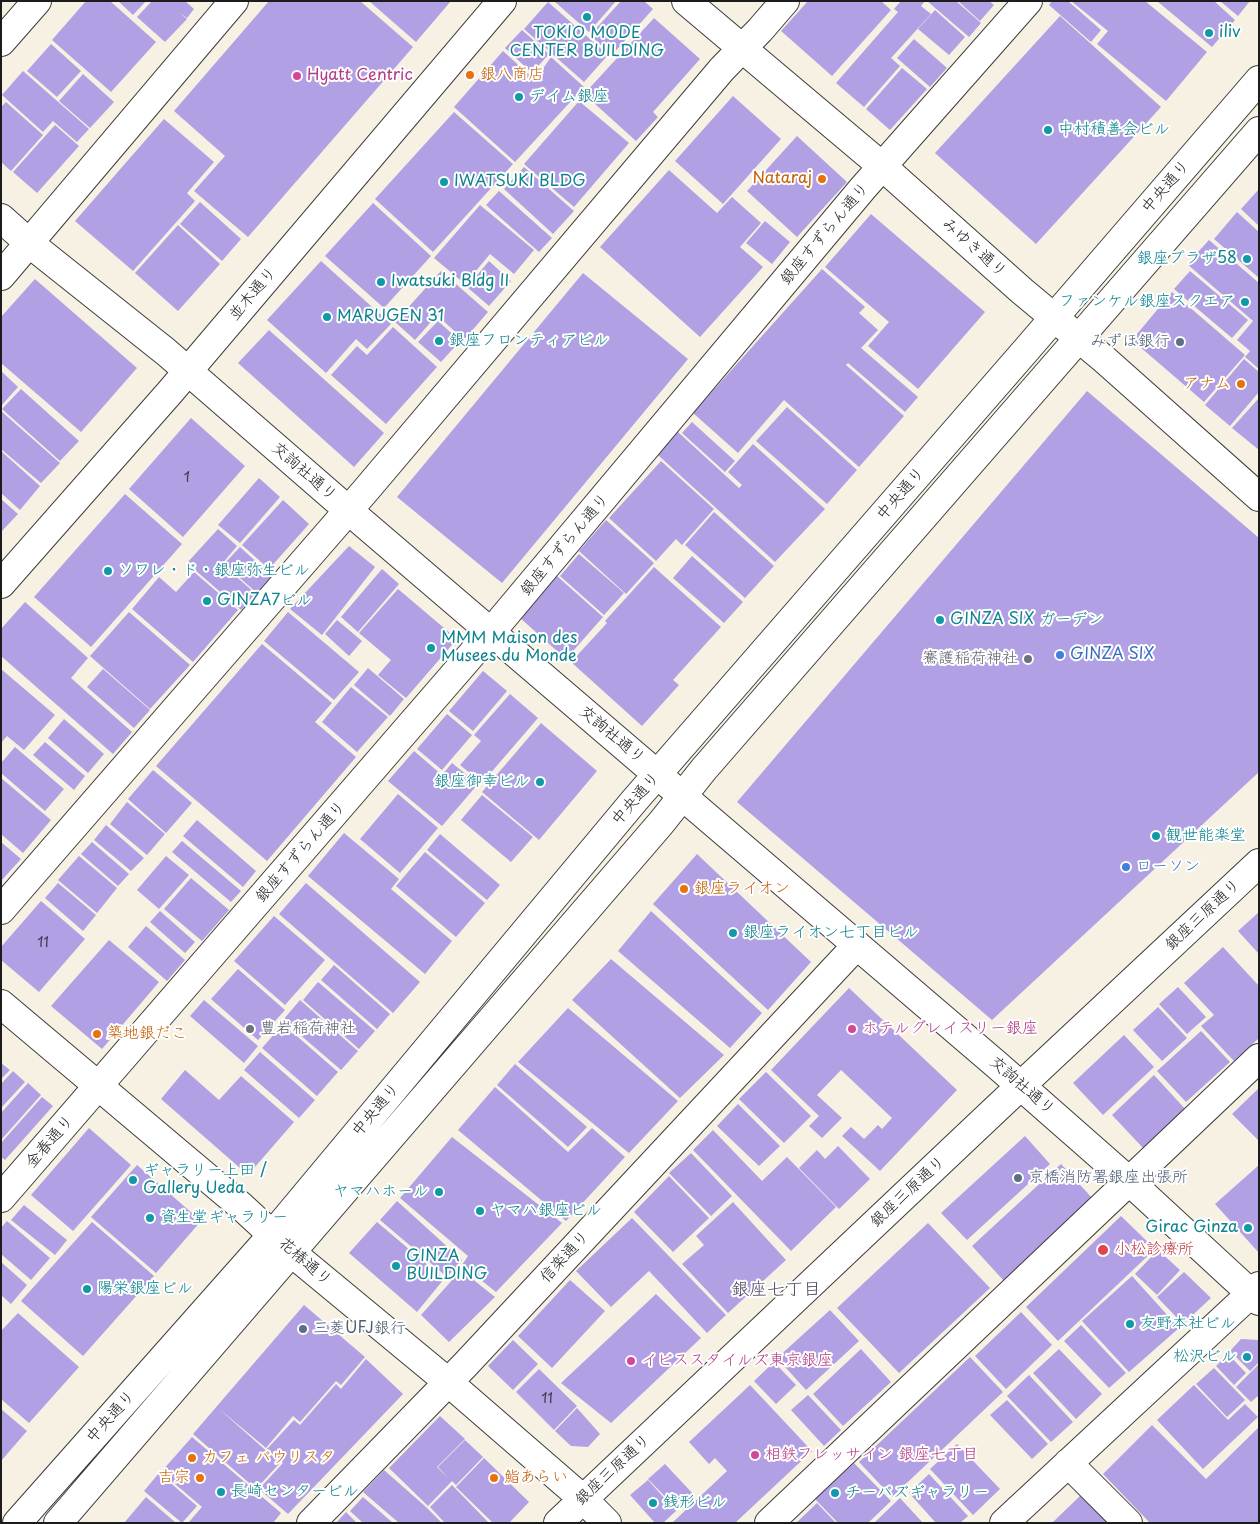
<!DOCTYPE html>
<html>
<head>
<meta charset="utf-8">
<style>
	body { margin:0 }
	#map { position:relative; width:1260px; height:1524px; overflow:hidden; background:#f6f1e2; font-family:"Playpen Sans",sans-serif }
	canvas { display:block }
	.frame { position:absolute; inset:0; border:2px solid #1c1c1c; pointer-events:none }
</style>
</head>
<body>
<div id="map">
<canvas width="1260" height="1524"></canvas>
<div class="frame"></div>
</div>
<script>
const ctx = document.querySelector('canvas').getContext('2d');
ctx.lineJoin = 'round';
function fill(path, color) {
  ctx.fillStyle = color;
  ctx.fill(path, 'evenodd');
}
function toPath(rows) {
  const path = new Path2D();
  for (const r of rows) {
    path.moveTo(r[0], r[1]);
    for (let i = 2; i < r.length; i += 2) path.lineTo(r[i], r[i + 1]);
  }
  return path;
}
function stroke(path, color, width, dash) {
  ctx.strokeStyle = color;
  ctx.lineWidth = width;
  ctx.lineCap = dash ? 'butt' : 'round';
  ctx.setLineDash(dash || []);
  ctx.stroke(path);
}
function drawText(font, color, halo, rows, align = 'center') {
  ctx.font = font + ' "Playpen Sans","Klee One",sans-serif';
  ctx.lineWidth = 4;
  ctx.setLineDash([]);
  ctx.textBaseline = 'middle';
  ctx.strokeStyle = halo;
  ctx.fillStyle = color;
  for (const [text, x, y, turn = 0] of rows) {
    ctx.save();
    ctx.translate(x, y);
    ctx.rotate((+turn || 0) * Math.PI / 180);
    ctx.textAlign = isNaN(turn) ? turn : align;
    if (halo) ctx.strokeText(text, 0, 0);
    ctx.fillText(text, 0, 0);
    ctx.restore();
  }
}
fill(toPath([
	[86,1,110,1,156,42,111,92,52,40],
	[118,1,146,1,133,15],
	[152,1,185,1,194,9,187,18,180,13,187,19,165,42,137,17],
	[269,1,360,1,413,47,248,237,194,191,225,156,174,111],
	[369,1,451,1,416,42],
	[554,1,616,1,589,32],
	[621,1,644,1,653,9,612,55,590,35],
	[808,1,881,1,891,10,832,76,781,31],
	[901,1,925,1,921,6,931,14,891,58,900,66,864,107,836,83,898,12,894,9],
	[927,1,956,1,981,23,969,37],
	[958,1,989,1,994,5,980,21],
	[1052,1,1068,1,1101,30,1091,42,1049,5],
	[1071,1,1145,1,1207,52,1166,101,1097,44,1108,31],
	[1157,1,1214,1,1235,20,1212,47],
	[1220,1,1250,1,1238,16],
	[548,2,608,55,584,82,524,29],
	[935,10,965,37,949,55,918,29],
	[1060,16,1161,107,1036,244,935,153],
	[654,18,700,59,653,112,658,117,636,141,584,94],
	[522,30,549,54,532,73,505,48],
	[914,39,947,68,930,87,897,58],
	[51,44,81,71,57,97,27,71],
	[503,51,535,80,551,57,584,87,515,162,454,107],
	[902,68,927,89,890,130,866,109],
	[23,71,89,129,77,142,53,121,43,132,2,95],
	[83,74,114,102,90,128,59,101],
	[733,96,781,139,723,204,675,161],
	[579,101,629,143,574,207,524,164],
	[6,102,43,135,11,171,1,162,1,107],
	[454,112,513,164,433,252,375,199],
	[164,119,214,162,187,193,195,201,133,271,75,221],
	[55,125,79,146,37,193,13,172],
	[797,136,847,182,797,237,747,191],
	[524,167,574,211,553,234,504,189],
	[669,170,717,213,732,197,761,223,740,247,763,267,700,337,600,247],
	[1259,189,1259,226,1241,209],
	[499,191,552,238,539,252,486,205],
	[200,202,241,239,222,261,180,224],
	[373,203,431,256,384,308,325,256],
	[480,205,534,250,514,274,490,254,465,284,434,258],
	[1237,212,1259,232,1259,278,1214,239],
	[871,214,985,312,918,389,868,346,889,322,825,267],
	[765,221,790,242,772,264,746,243],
	[178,225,220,264,178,311,135,273],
	[1209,240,1259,283,1259,369,1245,357,1250,351,1237,340,1253,321,1187,264],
	[321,261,391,324,367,349,356,339,326,373,267,320],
	[489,261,511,281,489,306,467,287],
	[822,269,865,307,859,313,878,330,861,348,918,397,905,412,848,363,846,365,904,416,859,467,784,400,738,453,693,413],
	[441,271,488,312,464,340,437,315,415,340,395,322],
	[1190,271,1248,320,1232,338,1174,289],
	[583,273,688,359,502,583,397,497],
	[35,279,137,368,81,432,1,363,1,317],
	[1172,292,1245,355,1204,402,1132,340],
	[438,321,460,341,441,362,418,342],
	[393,327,437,367,386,424,331,375,357,346,367,355],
	[269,330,384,433,354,467,238,363],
	[1244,359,1259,372,1259,392,1230,426,1205,405],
	[1,371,18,387,1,406],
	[21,389,79,441,60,461,2,409],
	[1087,391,1259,538,1259,772,992,1020,737,802],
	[1259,398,1259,450,1232,428],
	[787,407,857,470,827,504,756,441],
	[1,411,60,463,41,483,1,449],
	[191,418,245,466,183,537,129,489],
	[692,422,735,461,725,472,682,433],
	[678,432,739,488,742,485,728,472,753,444,825,509,775,562,658,455],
	[1,451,40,486,20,510,1,493],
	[661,461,714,509,682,545,676,539,656,561,609,518],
	[259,478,280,497,240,543,218,525],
	[125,494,182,544,91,647,34,597],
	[1,499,18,514,1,532],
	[283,500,309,524,269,569,242,545],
	[714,512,774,566,745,598,685,545],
	[606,520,654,563,626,594,579,551],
	[218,529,237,546,222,564,256,594,241,610,187,563],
	[349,546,375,567,322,635,290,609],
	[240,547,272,576,257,593,224,564],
	[579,554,624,593,604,615,560,576],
	[692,556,743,602,724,623,673,578],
	[654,567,721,627,673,680,679,685,642,726,571,662,607,623,605,621],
	[382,569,399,584,358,632,341,617],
	[194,572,238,610,193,662,132,609,159,577,176,592],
	[557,576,603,617,566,659,519,617],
	[398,589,457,639,406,698,378,675,391,660,359,633],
	[25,602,88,658,71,678,132,732,113,754,1,656,1,629],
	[129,612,190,665,150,709,90,656],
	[288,612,359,672,334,700,264,641],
	[337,620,362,641,349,656,325,634],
	[262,644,332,703,315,722,356,757,267,861,156,766],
	[368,668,404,699,390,716,354,685],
	[1,669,55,715,24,750,7,736,1,743],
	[103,669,150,710,134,728,87,687],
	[483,671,507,691,473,731,449,711],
	[351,687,388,717,357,752,322,722],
	[510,694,538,718,482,783,460,765,481,741,474,735],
	[447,714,472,735,442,770,417,749],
	[64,719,104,754,88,773,48,738],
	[541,723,597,771,539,840,482,792],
	[45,742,85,776,74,790,33,755],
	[15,747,64,789,45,811,1,773,1,763],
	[414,751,442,775,452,763,478,784,442,826,388,781],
	[153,770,192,803,166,833,128,799],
	[1,778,51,820,23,853,1,834],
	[398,794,438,828,400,873,360,839],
	[482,795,533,837,511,862,461,820],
	[127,802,165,834,147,855,110,824],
	[197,820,256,871,243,887,183,836],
	[106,825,144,858,131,871,94,840],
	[344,833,399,879,391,889,452,941,425,974,308,876],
	[440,834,500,885,487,900,427,850],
	[182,841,241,891,231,902,172,852],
	[1,842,21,859,1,881],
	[92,842,129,874,118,886,81,854],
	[425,852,485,903,456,937,396,886],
	[697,854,811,962,768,1010,653,904],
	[79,856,117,888,97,913,58,880],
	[166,856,189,875,159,909,137,890],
	[191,878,229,910,202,941,164,909],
	[58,883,96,915,83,931,45,898],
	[306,883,420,982,393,1013,279,914],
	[41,901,85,939,39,992,1,960,1,947],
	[160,911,195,942,185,953,150,922],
	[651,911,762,1013,730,1048,618,951],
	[1259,912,1259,954,1238,931],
	[274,916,325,960,285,1005,234,961],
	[146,926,185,960,167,981,128,947],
	[109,940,159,982,102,1049,51,1006],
	[1223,947,1259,986,1259,1038,1234,1061,1201,1026,1214,1015,1184,983],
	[611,959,724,1055,680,1098,572,1000],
	[334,965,390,1014,377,1029,321,980],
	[238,969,285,1010,258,1040,211,999],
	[318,982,375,1031,359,1049,303,1000],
	[1178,987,1206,1017,1187,1034,1159,1004],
	[849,988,957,1090,880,1171,842,1136,851,1127,864,1139,878,1125,882,1129,892,1118,841,1070,817,1095,842,1118,822,1138,809,1126,819,1116,771,1070],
	[204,1000,258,1046,244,1063,190,1016],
	[300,1000,358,1051,341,1070,283,1020],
	[1158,1007,1187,1038,1162,1061,1133,1030],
	[568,1008,678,1101,629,1153,518,1062],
	[283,1024,338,1072,317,1096,262,1048],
	[1201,1031,1230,1062,1186,1102,1157,1071],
	[1124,1035,1154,1067,1103,1115,1073,1083],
	[260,1052,315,1100,299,1118,244,1070],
	[1,1063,10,1070,1,1079],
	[515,1064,587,1127,568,1147,497,1085],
	[185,1070,219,1100,241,1076,294,1122,248,1175,161,1099],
	[13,1071,25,1082,1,1108,1,1084],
	[766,1072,811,1116,784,1143,739,1099],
	[1154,1075,1186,1110,1144,1149,1112,1115],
	[28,1083,41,1095,1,1140,1,1113],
	[495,1087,568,1152,592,1128,625,1157,566,1221,458,1130],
	[1259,1088,1259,1141,1232,1114],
	[42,1097,53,1106,5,1160,1,1157,1,1143],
	[738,1104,780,1146,759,1166,717,1126],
	[89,1128,131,1165,73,1231,31,1195],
	[713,1130,762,1181,787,1157,836,1207,791,1251,693,1150],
	[1025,1136,1050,1164,967,1240,941,1213],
	[452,1137,562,1223,496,1292,462,1265,468,1256,400,1198],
	[838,1146,870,1179,839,1209,799,1168,817,1150,825,1159],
	[691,1153,732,1196,711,1216,669,1173],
	[1061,1164,1093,1199,1004,1281,972,1246],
	[137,1165,201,1221,156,1273,91,1217],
	[1259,1165,1259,1253,1215,1204],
	[669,1176,709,1218,673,1252,634,1212],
	[397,1201,462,1260,447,1277,380,1220],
	[733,1202,786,1260,728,1313,682,1264,704,1245,696,1236],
	[24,1205,67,1240,55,1255,11,1220],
	[1121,1216,1155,1249,1058,1341,1026,1307],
	[632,1218,726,1315,707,1333,649,1271,611,1307,576,1271],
	[7,1221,50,1258,31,1280,1,1254,1,1228],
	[92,1222,154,1276,83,1356,21,1301],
	[377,1222,444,1279,417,1312,349,1253],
	[928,1223,990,1288,899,1373,837,1308],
	[1158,1250,1180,1270,1157,1295,1135,1274],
	[1,1262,27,1285,11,1304,1,1295],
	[461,1270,495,1297,449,1342,421,1315],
	[1184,1272,1211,1298,1183,1324,1157,1297],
	[1132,1276,1179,1328,1129,1372,1082,1321],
	[570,1280,605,1311,552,1368,518,1336],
	[656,1294,701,1338,611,1423,561,1383],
	[304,1305,365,1357,341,1385,336,1381,300,1422,293,1416,266,1448,218,1408,280,1463,256,1489,193,1434],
	[830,1310,859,1341,806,1390,777,1358],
	[1021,1312,1052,1345,1006,1389,975,1356],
	[18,1313,79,1367,29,1423,1,1399,1,1331],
	[1081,1325,1126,1373,1109,1388,1064,1341],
	[1241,1339,1259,1340,1259,1362,1250,1371,1230,1351],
	[513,1340,538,1364,513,1390,488,1366],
	[861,1349,891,1382,843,1426,813,1394],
	[1059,1349,1102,1394,1076,1419,1033,1373],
	[1228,1354,1246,1373,1234,1385,1216,1366],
	[970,1357,1003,1392,892,1497,859,1462],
	[366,1359,403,1394,288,1514,259,1489,283,1463,267,1449,294,1420,300,1425,336,1384,341,1389],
	[774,1362,796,1385,776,1404,754,1381],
	[1259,1364,1259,1395,1251,1402,1236,1387],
	[1214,1368,1245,1400,1227,1417,1196,1384],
	[539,1369,577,1406,554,1430,516,1392],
	[1029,1375,1073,1422,1051,1442,1007,1396],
	[750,1385,812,1451,735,1523,672,1523,727,1471,715,1458,709,1464,689,1442],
	[1194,1385,1228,1420,1245,1404,1258,1417,1203,1469,1157,1420],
	[808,1395,841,1430,824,1446,791,1410],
	[1007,1400,1048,1444,1032,1459,990,1415],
	[577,1408,600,1434,588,1447,571,1446,555,1431],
	[1,1409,27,1431,1,1461],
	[440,1416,465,1439,437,1467,448,1478,438,1467,465,1440,483,1457,456,1485,452,1481,428,1506,389,1468],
	[1152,1425,1206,1479,1259,1427,1259,1523,1150,1523,1103,1474],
	[192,1437,281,1513,273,1523,188,1523,202,1507,161,1472],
	[957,1444,1000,1489,973,1515,930,1469],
	[484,1458,529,1502,509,1523,493,1523,456,1487],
	[854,1463,891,1501,868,1523,838,1523,815,1499],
	[665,1464,695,1496,678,1510,648,1479],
	[384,1470,426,1507,442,1523,399,1523,363,1492],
	[159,1473,197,1506,182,1523,144,1491],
	[929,1474,968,1516,960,1523,936,1523,909,1493],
	[648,1480,676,1511,663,1523,655,1523,630,1495],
	[452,1485,489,1523,445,1523,430,1507],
	[1082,1494,1110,1523,1052,1523],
	[146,1497,176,1523,124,1523],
	[363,1497,393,1523,363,1523,350,1511],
	[900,1498,923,1523,874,1523],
	[817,1503,836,1523,796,1523],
	[346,1512,357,1523,336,1523]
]), '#b2a0e5');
const street = toPath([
	[686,1,883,167,1022,291,1105,360,1259,497],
	[1,218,29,243,166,352,348,510,997,1065,1129,1181,1259,1301],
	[1,276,234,1],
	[1,584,171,391,502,1],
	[1,910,366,490,722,69,760,30,785,1],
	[1,1004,241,1206,292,1253,448,1382,583,1499,607,1523],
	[1,1198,491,632,863,188,1028,1],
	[1068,1463,1128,1523],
	[311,1523,465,1365,857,945],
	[558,1523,996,1109,1259,863],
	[769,1523,1259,1058],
	[1004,1523,1259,1286]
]);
const secondary = toPath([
	[1,42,37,1]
]);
const highway = toPath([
	[17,1523,273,1234,634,801,1027,349,1259,80],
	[58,1523,661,823,704,769,1259,131]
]);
stroke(street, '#3d3c3a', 30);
stroke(secondary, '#3d3c3a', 30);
stroke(highway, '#3d3c3a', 30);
stroke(street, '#fff', 28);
stroke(secondary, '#fff', 28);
stroke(highway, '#fff', 28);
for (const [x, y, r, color] of [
	[587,17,5,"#0f9aa8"],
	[1209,33,5,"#0f9aa8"],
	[470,75,5,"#e8710a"],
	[297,76,5,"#d1479c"],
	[519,97,5,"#0f9aa8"],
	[1048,130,5,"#0f9aa8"],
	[822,179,5,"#e8710a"],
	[444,182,5,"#0f9aa8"],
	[1247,259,5,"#0f9aa8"],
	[381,282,5,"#0f9aa8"],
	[1245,302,5,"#0f9aa8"],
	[327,317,5,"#0f9aa8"],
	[439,341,5,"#0f9aa8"],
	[1180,342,5,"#5c6f8a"],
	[1241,384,5,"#e8710a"],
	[108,571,5,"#0f9aa8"],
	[207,601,5,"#0f9aa8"],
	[940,620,5,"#0f9aa8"],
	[431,648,5,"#0f9aa8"],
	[1060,655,5,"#3f7fe0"],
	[1028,659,5,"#6b7280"],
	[540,782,5,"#0f9aa8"],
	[1156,836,5,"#0f9aa8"],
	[1126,867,5,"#3f7fe0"],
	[684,889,5,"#e8710a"],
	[733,933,5,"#0f9aa8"],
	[250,1029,5,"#6b7280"],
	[852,1029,5,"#d1479c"],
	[97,1034,5,"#e8710a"],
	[1018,1178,5,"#5c6f8a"],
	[133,1180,5,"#0f9aa8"],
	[439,1192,5,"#0f9aa8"],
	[480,1211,5,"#0f9aa8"],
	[150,1218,5,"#0f9aa8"],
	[1248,1228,5,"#0f9aa8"],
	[1103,1250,6,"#e0444e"],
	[396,1266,5,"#0f9aa8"],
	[87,1289,5,"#0f9aa8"],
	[1130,1324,5,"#0f9aa8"],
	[303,1329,5,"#5c6f8a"],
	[1247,1357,5,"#0f9aa8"],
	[631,1361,5,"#d1479c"],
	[755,1455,5,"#d1479c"],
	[192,1458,5,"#e8710a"],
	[200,1478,5,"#e8710a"],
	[494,1478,5,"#e8710a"],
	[221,1492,5,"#0f9aa8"],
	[835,1493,5,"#0f9aa8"],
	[653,1503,5,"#0f9aa8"]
]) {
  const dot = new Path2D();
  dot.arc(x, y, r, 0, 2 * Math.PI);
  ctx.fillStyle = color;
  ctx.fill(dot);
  stroke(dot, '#fff', 2);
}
drawText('14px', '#423d4e', null, [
	["1",187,478],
	["11",43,943],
	["11",547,1399]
]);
drawText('16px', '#0d838f', '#fff', [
	["iliv",1219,33],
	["TOKIO MODE",587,34,"center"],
	["CENTER BUILDING",587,52,"center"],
	["デイム銀座",529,97],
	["中村積善会ビル",1058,130],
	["IWATSUKI BLDG",454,182],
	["銀座プラザ58",1237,259,"right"],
	["Iwatsuki Bldg II",391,282],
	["ファンケル銀座スクエア",1235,302,"right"],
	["MARUGEN 31",337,317],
	["銀座フロンティアビル",449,341],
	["ソワレ・ド・銀座弥生ビル",118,571],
	["GINZA7ビル",217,601],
	["GINZA SIX ガーデン",950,620],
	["MMM Maison des",441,639],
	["Musees du Monde",441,657],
	["銀座御幸ビル",530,782,"right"],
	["観世能楽堂",1166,836],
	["銀座ライオン七丁目ビル",743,933],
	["ギャラリー上田 /",143,1171],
	["Gallery Ueda",143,1189],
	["ヤマハホール",429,1192,"right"],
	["ヤマハ銀座ビル",490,1211],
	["資生堂ギャラリー",160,1218],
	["Girac Ginza",1238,1228,"right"],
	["GINZA",406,1257],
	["BUILDING",406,1275],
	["陽栄銀座ビル",97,1289],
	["友野本社ビル",1140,1324],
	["松沢ビル",1237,1357,"right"],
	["長崎センタービル",231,1492],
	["チーパズギャラリー",845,1493],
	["銭形ビル",663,1503]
], 'left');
drawText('16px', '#c56008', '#fff', [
	["銀八商店",480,75],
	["Nataraj",812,179,"right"],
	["アナム",1231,384,"right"],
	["銀座ライオン",694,889],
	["築地銀だこ",107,1034],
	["カフェ パウリスタ",202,1458],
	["吉宗",190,1478,"right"],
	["鮨あらい",504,1478]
], 'left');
drawText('16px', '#b23c85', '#fff', [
	["Hyatt Centric",307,76],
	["ホテルグレイスリー銀座",862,1029],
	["イビススタイルズ東京銀座",641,1361],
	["相鉄フレッサイン 銀座七丁目",765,1455]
], 'left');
drawText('16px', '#1c1c1c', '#fff', [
	["中央通り",1166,187,-49],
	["銀座すずらん通り",825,234,-50],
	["みゆき通り",974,248,42],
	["並木通り",253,294,-50],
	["交詢社通り",304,472,41],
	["中央通り",901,494,-49],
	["銀座すずらん通り",565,545,-50],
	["交詢社通り",612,735,40],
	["中央通り",636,799,-49],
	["銀座すずらん通り",301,852,-49],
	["銀座三原通り",1203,915,-43],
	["交詢社通り",1022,1086,41],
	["中央通り",376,1110,-50],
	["金春通り",50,1142,-49],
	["銀座三原通り",908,1192,-43],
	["信楽通り",565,1257,-47],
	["花椿通り",305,1262,41],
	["中央通り",111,1417,-48],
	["銀座三原通り",613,1470,-43]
]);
drawText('16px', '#4e5e75', '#fff', [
	["みずほ銀行",1170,342,"right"],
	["京橋消防署銀座出張所",1028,1178],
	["三菱UFJ銀行",313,1329]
], 'left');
drawText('16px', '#366cbe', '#fff', [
	["GINZA SIX",1070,655],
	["ローソン",1136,867]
], 'left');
drawText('16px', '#5b616d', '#fff', [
	["騫護稲荷神社",1018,659],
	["豊岩稲荷神社",260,1029,"left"]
], 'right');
drawText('16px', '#be3a42', '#fff', [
	["小松診療所",1114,1250]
], 'left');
drawText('18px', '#504a62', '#fff', [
	["銀座七丁目",776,1290]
]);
</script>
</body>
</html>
